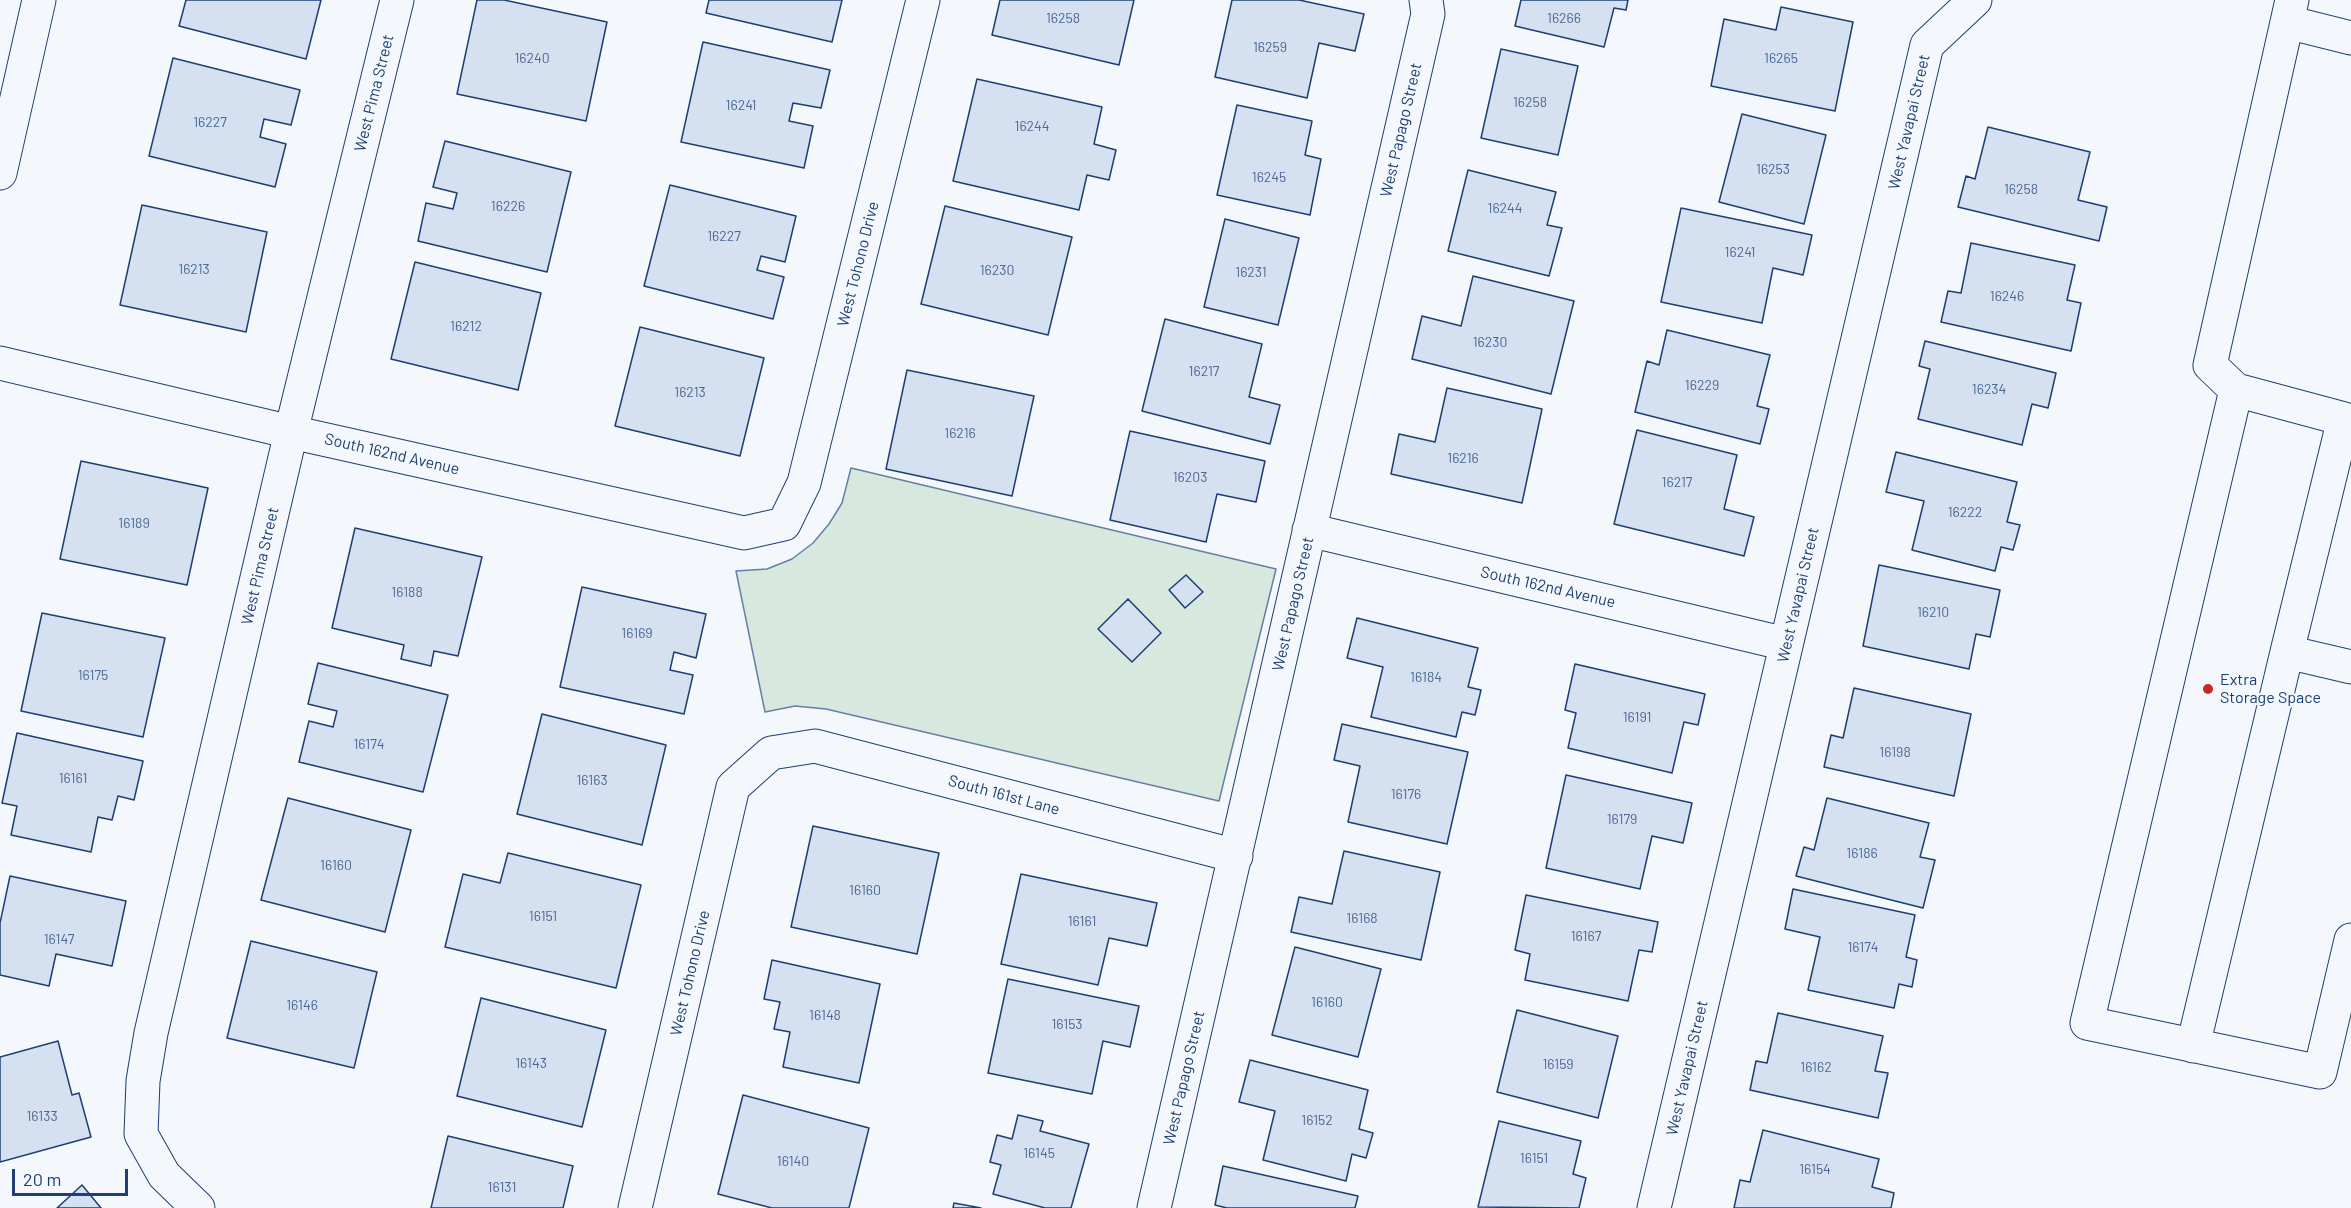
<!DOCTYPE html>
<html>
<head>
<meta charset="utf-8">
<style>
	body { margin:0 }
	#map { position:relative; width:2351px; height:1208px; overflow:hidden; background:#f4f7fb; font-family:Barlow,sans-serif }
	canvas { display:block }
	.scale { position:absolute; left:12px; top:1169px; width:116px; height:27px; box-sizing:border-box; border:3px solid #1d3f73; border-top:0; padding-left:8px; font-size:18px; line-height:21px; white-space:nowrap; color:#1d3f73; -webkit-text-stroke:4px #f4f7fb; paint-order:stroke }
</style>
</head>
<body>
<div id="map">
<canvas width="2351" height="1208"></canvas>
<div class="scale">20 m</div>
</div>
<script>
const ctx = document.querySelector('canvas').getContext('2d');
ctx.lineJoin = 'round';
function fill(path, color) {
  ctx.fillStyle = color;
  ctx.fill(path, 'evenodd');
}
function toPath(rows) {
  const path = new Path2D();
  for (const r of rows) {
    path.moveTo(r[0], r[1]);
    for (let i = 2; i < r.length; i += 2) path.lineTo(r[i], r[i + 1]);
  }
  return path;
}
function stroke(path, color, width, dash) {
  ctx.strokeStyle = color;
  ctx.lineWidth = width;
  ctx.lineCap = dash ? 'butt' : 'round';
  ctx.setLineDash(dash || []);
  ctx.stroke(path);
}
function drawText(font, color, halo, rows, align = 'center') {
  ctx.font = font + ' Barlow,sans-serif';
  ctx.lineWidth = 4.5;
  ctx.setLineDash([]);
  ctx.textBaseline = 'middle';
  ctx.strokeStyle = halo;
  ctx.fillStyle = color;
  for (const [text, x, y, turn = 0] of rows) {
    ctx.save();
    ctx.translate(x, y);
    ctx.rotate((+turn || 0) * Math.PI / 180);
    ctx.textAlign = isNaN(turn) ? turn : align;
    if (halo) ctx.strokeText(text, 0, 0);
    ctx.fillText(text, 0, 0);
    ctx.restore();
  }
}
const green = toPath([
	[851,468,1276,569,1219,801,826,709,795,706,765,712,736,571,767,569,792,559,813,543,829,524,842,503,851,468]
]);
fill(green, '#d7e8df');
stroke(green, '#687fa3', 1.5);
const building = toPath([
	[186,0,321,0,306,59,179,26,186,0],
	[477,0,504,0,607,22,586,121,457,94,477,0],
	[709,0,842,0,832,42,706,13,709,0],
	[1000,0,1134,0,1119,65,992,35,1000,0],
	[1232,0,1299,0,1364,14,1355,51,1319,43,1307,98,1215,77,1232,0],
	[1521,0,1628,0,1626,10,1614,8,1604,47,1515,26,1521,0],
	[1781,7,1853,22,1835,111,1711,86,1724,19,1776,30,1781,7],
	[703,42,830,70,821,108,793,103,789,121,813,126,804,168,681,142,703,42],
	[1501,49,1578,66,1558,155,1481,138,1501,49],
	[173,58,300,90,291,125,264,119,260,137,286,144,275,187,149,156,173,58],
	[977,79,1102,107,1094,144,1116,150,1109,180,1087,175,1079,210,953,181,977,79],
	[1237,105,1312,121,1305,155,1321,159,1310,215,1217,195,1237,105],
	[1742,114,1826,135,1804,224,1719,202,1742,114],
	[1988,127,2090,152,2078,200,2107,207,2099,241,1958,207,1966,176,1975,179,1988,127],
	[445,141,571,172,547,272,418,241,426,203,453,209,457,193,433,187,445,141],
	[1468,170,1556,192,1547,225,1562,228,1549,276,1448,251,1468,170],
	[670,185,796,216,785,262,761,256,757,270,784,277,773,319,644,286,670,185],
	[142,205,267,232,246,332,120,305,142,205],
	[945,206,1072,237,1048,335,921,304,945,206],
	[1681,208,1812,235,1803,275,1773,268,1762,323,1661,302,1681,208],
	[1225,219,1299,238,1278,325,1204,307,1225,219],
	[1971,243,2075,265,2067,300,2081,303,2071,351,1941,322,1948,291,1961,293,1971,243],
	[415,262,541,293,518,390,391,359,415,262],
	[1473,276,1574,301,1551,394,1412,359,1422,316,1461,326,1473,276],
	[1165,319,1262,344,1249,397,1280,405,1270,444,1142,411,1165,319],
	[640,327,764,358,740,456,615,426,640,327],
	[1667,330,1770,355,1757,406,1769,409,1760,444,1635,412,1647,361,1659,365,1667,330],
	[1925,341,2056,373,2048,408,2032,404,2022,445,1918,419,1930,369,1919,366,1925,341],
	[907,370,1034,396,1012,496,886,469,907,370],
	[1447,388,1542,409,1522,503,1391,474,1399,434,1435,442,1447,388],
	[1637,430,1737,455,1724,509,1754,517,1744,556,1614,524,1637,430],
	[1130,431,1265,461,1256,502,1217,494,1206,542,1110,520,1130,431],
	[1896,452,2017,482,2007,522,2020,525,2013,550,2001,547,1995,571,1912,550,1924,501,1886,492,1896,452],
	[81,461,208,488,187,585,60,559,81,461],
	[355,528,482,557,458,656,434,651,431,666,401,659,404,645,332,628,355,528],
	[1879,565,2000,590,1990,637,1976,634,1969,669,1863,646,1879,565],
	[1186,575,1203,592,1185,608,1169,590,1186,575],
	[582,587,706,614,696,658,674,652,670,670,693,675,684,714,560,687,582,587],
	[1128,599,1161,633,1132,662,1098,629,1128,599],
	[42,613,165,638,143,737,21,711,42,613],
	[1357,618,1478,648,1468,687,1481,690,1475,715,1462,712,1456,737,1371,717,1383,667,1347,658,1357,618],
	[318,663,448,695,423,792,299,762,309,721,333,727,337,711,308,704,318,663],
	[1575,664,1705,694,1698,725,1684,722,1672,773,1568,748,1576,713,1565,710,1575,664],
	[1854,688,1971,714,1954,796,1824,767,1831,735,1843,738,1854,688],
	[542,714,666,745,642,845,517,814,542,714],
	[1342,724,1468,752,1447,844,1348,822,1360,766,1334,760,1342,724],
	[17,733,143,761,134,800,118,796,112,820,98,817,91,852,11,835,17,806,2,803,17,733],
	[1566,775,1692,803,1683,843,1652,836,1640,889,1546,868,1566,775],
	[288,798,411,830,385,932,261,900,288,798],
	[1827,798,1929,823,1920,857,1935,860,1923,908,1796,876,1804,847,1814,850,1827,798],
	[813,826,939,853,917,954,791,927,813,826],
	[1344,851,1440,872,1421,960,1291,932,1299,897,1332,904,1344,851],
	[508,853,641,885,616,988,445,947,463,874,500,883,508,853],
	[1021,874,1157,903,1147,946,1109,938,1098,985,1001,964,1021,874],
	[10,876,126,901,112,966,56,954,49,986,0,975,0,923,10,876],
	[1793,889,1915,915,1906,957,1917,960,1912,987,1899,984,1894,1008,1808,990,1820,937,1785,929,1793,889],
	[1526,895,1658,922,1652,952,1639,950,1628,1001,1525,980,1530,954,1515,950,1526,895],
	[251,941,377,972,354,1068,227,1038,251,941],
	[1295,947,1381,969,1358,1057,1272,1035,1295,947],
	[772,960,880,984,859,1083,783,1067,790,1032,774,1029,780,1002,764,999,772,960],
	[1008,979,1139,1006,1130,1047,1103,1041,1092,1094,988,1073,1008,979],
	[481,998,606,1030,582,1127,457,1096,481,998],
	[1517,1010,1618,1036,1598,1118,1497,1092,1517,1010],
	[1778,1013,1883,1036,1875,1071,1888,1073,1878,1118,1750,1090,1756,1061,1767,1063,1778,1013],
	[58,1041,72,1095,79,1093,91,1137,0,1162,0,1057,58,1041],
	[1250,1060,1368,1090,1359,1129,1373,1133,1366,1158,1352,1154,1346,1181,1263,1160,1275,1111,1239,1102,1250,1060],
	[743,1095,869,1128,849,1208,772,1208,718,1194,743,1095],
	[1018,1115,1043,1121,1040,1131,1089,1144,1071,1208,1045,1208,993,1194,1001,1165,990,1162,997,1135,1012,1139,1018,1115],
	[1499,1121,1581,1141,1573,1174,1586,1178,1579,1208,1478,1207,1499,1121],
	[1763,1130,1879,1159,1872,1187,1894,1193,1891,1208,1734,1208,1740,1180,1750,1182,1763,1130],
	[448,1136,573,1166,563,1208,431,1208,448,1136],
	[1223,1166,1358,1196,1355,1208,1227,1208,1215,1205,1223,1166],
	[82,1185,101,1208,57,1208,82,1185],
	[954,1203,981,1208,953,1208,954,1203]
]);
fill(building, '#d5e0f0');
stroke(building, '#1d3f73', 1.5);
const minor = toPath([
	[2292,0,2210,365,2236,390,2344,419,2287,652,2351,667],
	[2287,22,2351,38],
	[0,173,39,0],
	[0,363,291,432,744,533,784,524,804,483,923,0],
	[2236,390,2087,1023,2320,1072,2351,940],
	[1309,530,1786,644],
	[2193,1046,2287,652],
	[198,1208,164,1175,141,1134,143,1081,151,1033,291,432,397,0],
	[635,1208,733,787,771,753,815,746,1236,856],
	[1154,1208,1428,14,1426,0],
	[1654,1208,1927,45,1975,0]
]);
stroke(minor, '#1d3f73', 35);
stroke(minor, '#f4f7fb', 33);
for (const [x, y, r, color] of [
	[2208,689,6,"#c62828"]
]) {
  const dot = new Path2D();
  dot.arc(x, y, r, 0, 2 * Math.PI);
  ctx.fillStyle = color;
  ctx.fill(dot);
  stroke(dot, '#f4f7fb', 2);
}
drawText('14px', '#4b6792', null, [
	["16258",1063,18],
	["16266",1564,18],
	["16259",1270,47],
	["16240",532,58],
	["16265",1781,58],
	["16258",1530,102],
	["16241",741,105],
	["16227",210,122],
	["16244",1032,126],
	["16253",1773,169],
	["16245",1269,177],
	["16258",2021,189],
	["16226",508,206],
	["16244",1505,208],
	["16227",724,236],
	["16241",1740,252],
	["16213",194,269],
	["16230",997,270],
	["16231",1251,272],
	["16246",2007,296],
	["16212",466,326],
	["16230",1490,342],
	["16217",1204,371],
	["16229",1702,385],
	["16234",1989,389],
	["16213",690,392],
	["16216",960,433],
	["16216",1463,458],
	["16203",1190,477],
	["16217",1677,482],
	["16222",1965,512],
	["16189",134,523],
	["16188",407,592],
	["16210",1933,612],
	["16169",637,633],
	["16175",93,675],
	["16184",1426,677],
	["16191",1637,717],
	["16174",369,744],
	["16198",1895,752],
	["16161",73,778],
	["16163",592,780],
	["16176",1406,794],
	["16179",1622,819],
	["16186",1862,853],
	["16160",336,865],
	["16160",865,890],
	["16151",543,916],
	["16168",1362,918],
	["16161",1082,921],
	["16167",1586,936],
	["16147",59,939],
	["16174",1863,947],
	["16160",1327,1002],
	["16146",302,1005],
	["16148",825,1015],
	["16153",1067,1024],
	["16143",531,1063],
	["16159",1558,1064],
	["16162",1816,1067],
	["16133",42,1116],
	["16152",1317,1120],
	["16145",1039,1153],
	["16151",1534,1158],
	["16140",793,1161],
	["16154",1815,1169],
	["16131",502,1187]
]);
drawText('16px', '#1d3f73', '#f4f7fb', [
	["West Pima Street",374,93,-76],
	["West Yavapai Street",1909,122,-77],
	["West Papago Street",1401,130,-77],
	["West Tohono Drive",858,264,-76],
	["South 162nd Avenue",392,454,13],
	["West Pima Street",260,566,-77],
	["South 162nd Avenue",1548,587,13],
	["West Yavapai Street",1798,595,-77],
	["West Papago Street",1293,604,-77],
	["South 161st Lane",1004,795,15],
	["West Tohono Drive",690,973,-77],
	["West Yavapai Street",1687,1068,-77],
	["West Papago Street",1184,1078,-77]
]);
drawText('16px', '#1d3f73', '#f4f7fb', [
	["Extra",2220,680],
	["Storage Space",2220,698]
], 'left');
</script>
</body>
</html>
